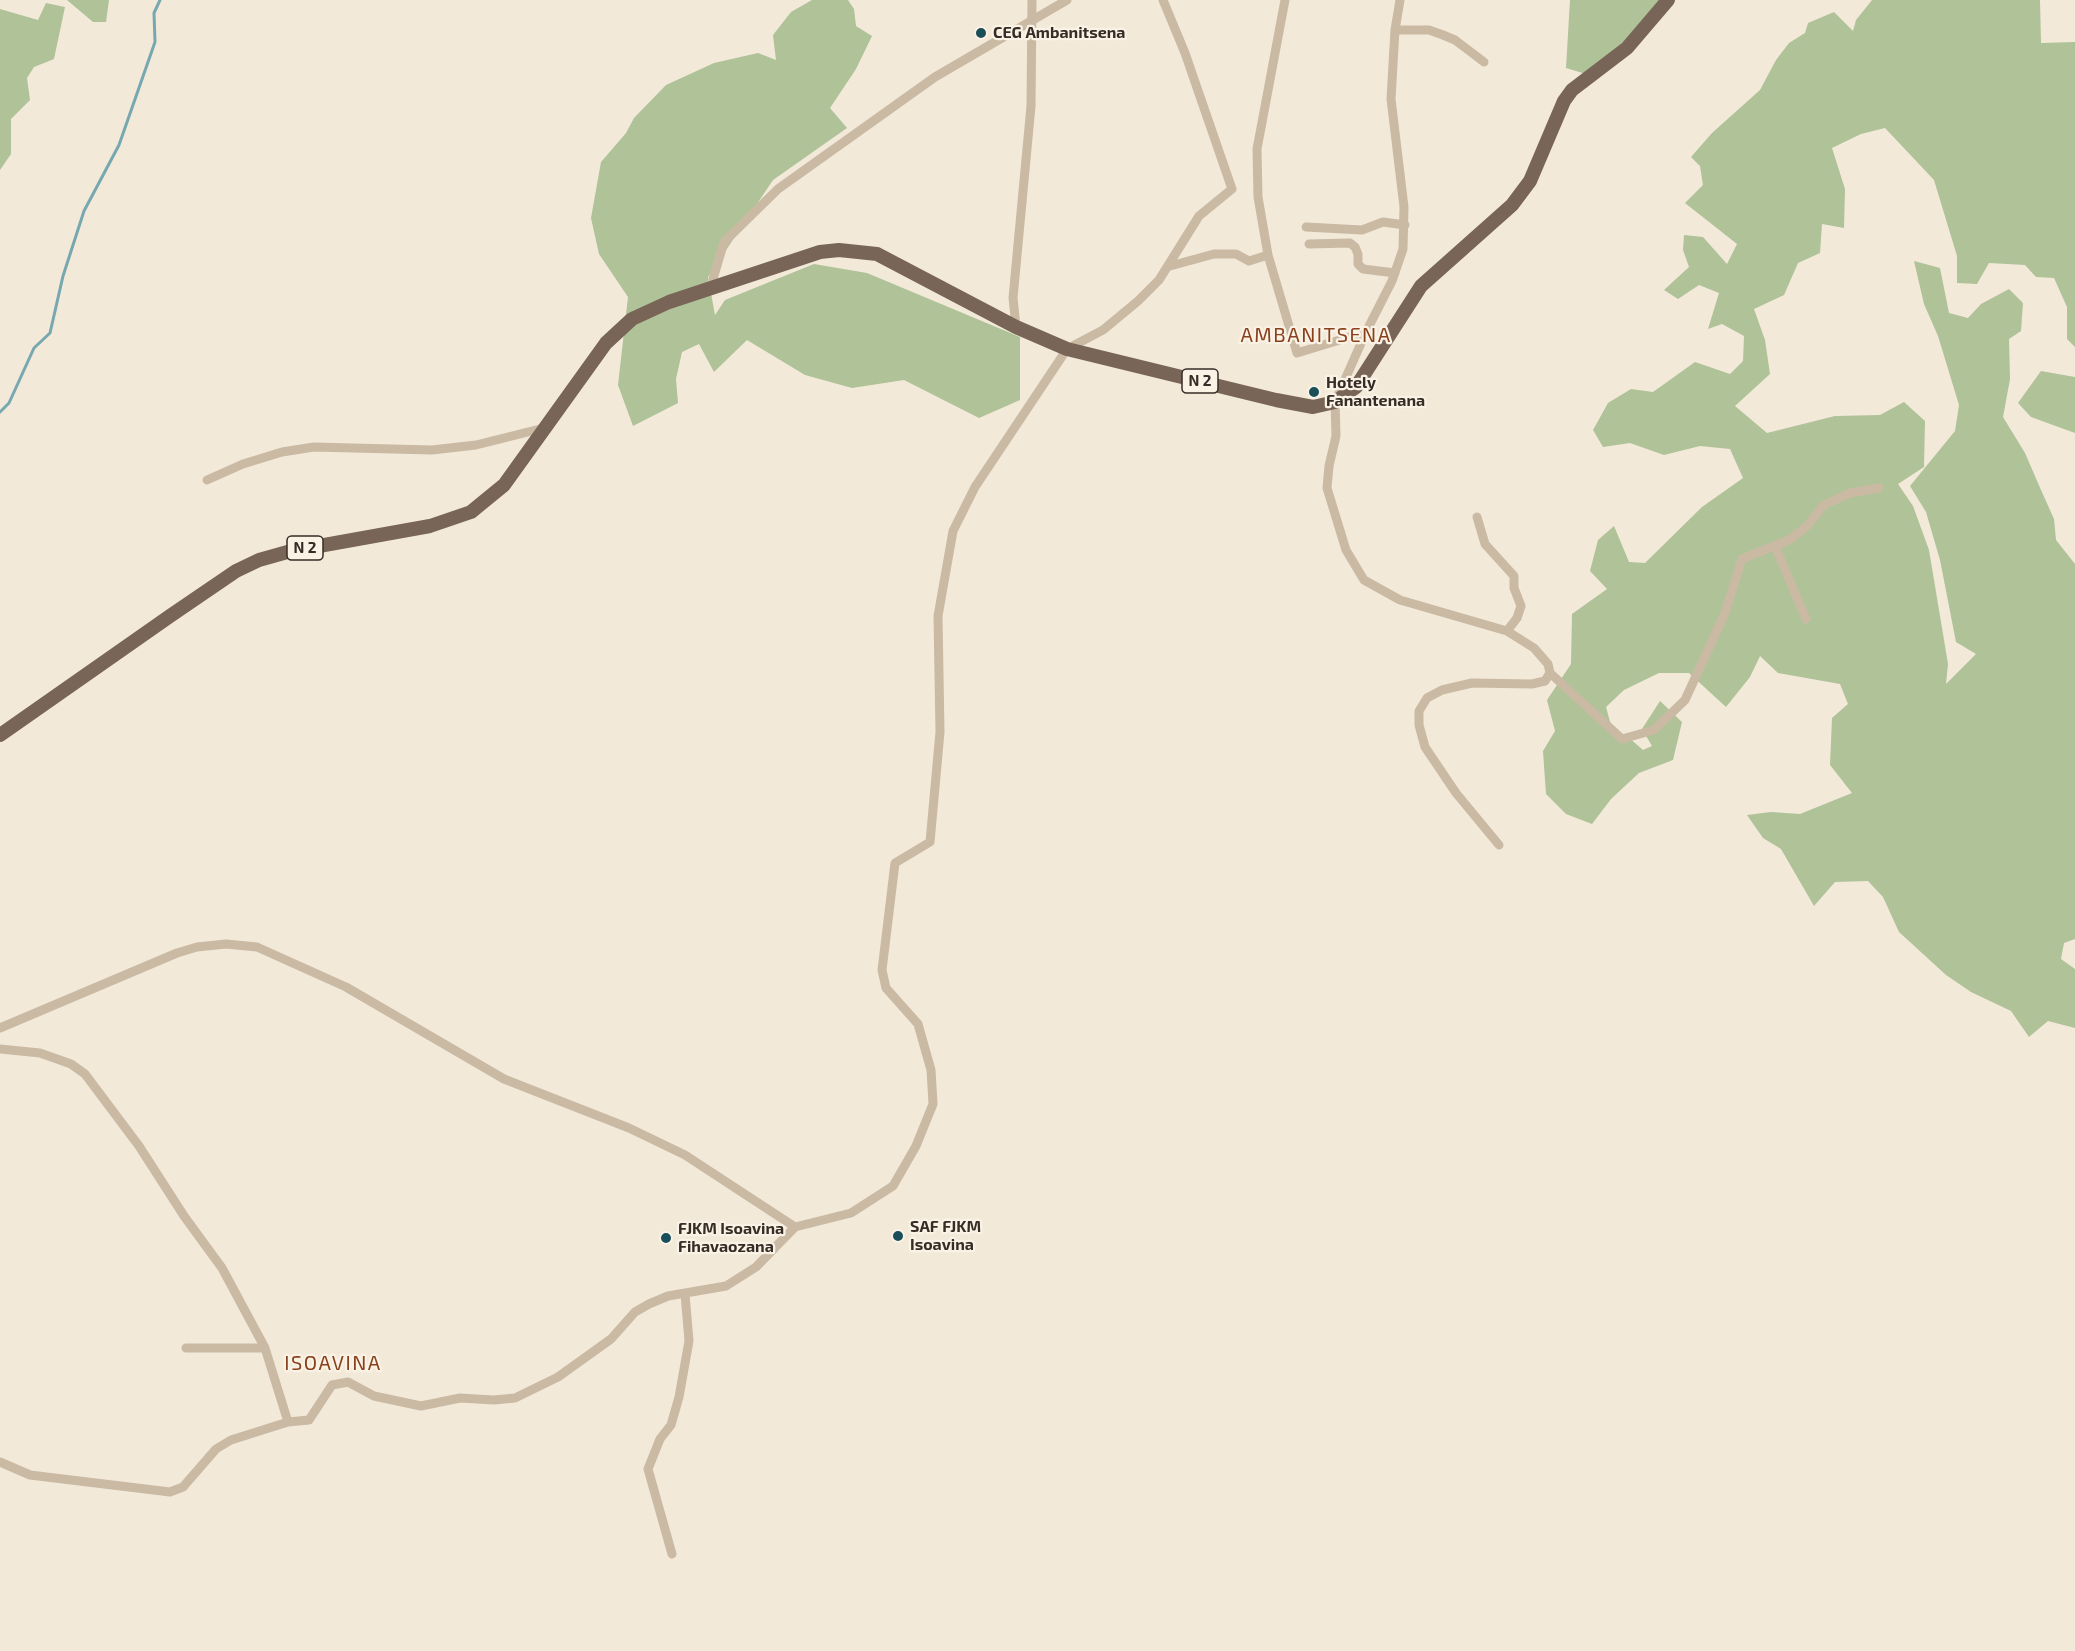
<!DOCTYPE html>
<html>
<head>
<meta charset="utf-8">
<style>
	body { margin:0 }
	canvas { display:block; background:#f2e9d9 }
</style>
</head>
<body>
<canvas width="2075" height="1651"></canvas>
<script>
const ctx = document.querySelector('canvas').getContext('2d');
ctx.lineJoin = 'round';
function fill(path, color) {
  ctx.fillStyle = color;
  ctx.fill(path, 'evenodd');
}
function toPath(rows) {
  const path = new Path2D();
  for (const r of rows) {
    path.moveTo(r[0], r[1]);
    for (let i = 2; i < r.length; i += 2) path.lineTo(r[i], r[i + 1]);
  }
  return path;
}
function stroke(path, color, width, dash) {
  ctx.strokeStyle = color;
  ctx.lineWidth = width;
  ctx.lineCap = dash ? 'butt' : 'round';
  ctx.setLineDash(dash || []);
  ctx.stroke(path);
}
function drawText(font, color, halo, rows, align = 'center') {
  ctx.font = font + ' "Exo 2",sans-serif';
  ctx.lineWidth = 4.5;
  ctx.setLineDash([]);
  ctx.textBaseline = 'middle';
  ctx.strokeStyle = halo;
  ctx.fillStyle = color;
  for (const [text, x, y, turn = 0] of rows) {
    ctx.save();
    ctx.translate(x, y);
    ctx.rotate((+turn || 0) * Math.PI / 180);
    ctx.textAlign = isNaN(turn) ? turn : align;
    if (halo) ctx.strokeText(text, 0, 0);
    ctx.fillText(text, 0, 0);
    ctx.restore();
  }
}
fill(toPath([
	[67,0,109,0,106,22,93,22],
	[812,0,848,0,854,9,856,26,872,36,856,69,830,108,847,128,773,180,708,277,715,315,725,300,814,264,867,273,1020,337,1020,400,979,418,904,380,852,388,805,375,747,340,714,372,699,344,682,352,676,379,678,403,633,426,618,385,628,297,599,254,591,218,601,162,626,133,634,118,666,85,714,63,758,53,776,60,773,35,791,12],
	[1570,0,1667,0,1589,75,1566,68],
	[1872,0,2040,0,2041,43,2075,42,2075,347,2067,339,2067,307,2054,278,2036,277,2025,265,1989,263,1977,284,1957,283,1957,256,1934,180,1885,128,1861,134,1832,148,1845,189,1844,228,1822,224,1820,253,1798,263,1784,295,1754,309,1765,340,1770,374,1735,406,1767,433,1835,416,1880,415,1904,402,1925,421,1924,467,1898,484,1913,506,1929,550,1948,664,1946,684,1976,654,1956,642,1940,560,1926,512,1910,486,1955,431,1959,405,1938,336,1924,304,1914,261,1940,268,1949,313,1968,318,1981,304,2009,289,2023,303,2021,331,2009,339,2010,379,2003,417,2025,453,2041,490,2054,519,2056,540,2075,564,2075,939,2064,943,2061,959,2075,969,2075,1028,2048,1021,2029,1037,2011,1011,1971,992,1946,975,1899,932,1883,897,1868,881,1835,882,1814,906,1781,849,1763,838,1747,815,1771,812,1800,814,1852,793,1830,765,1832,718,1848,704,1840,684,1778,673,1760,656,1750,677,1726,707,1689,673,1659,673,1624,690,1606,707,1612,729,1627,736,1643,750,1652,746,1642,729,1660,701,1682,722,1673,760,1639,773,1611,799,1592,824,1566,814,1546,794,1543,751,1555,731,1547,700,1571,664,1572,614,1607,589,1590,571,1598,540,1614,526,1629,562,1645,563,1702,507,1743,478,1730,449,1700,446,1664,455,1630,443,1603,447,1593,430,1608,403,1631,389,1653,392,1695,362,1730,374,1743,361,1744,336,1722,324,1708,329,1719,293,1699,285,1678,299,1664,290,1689,267,1683,250,1684,235,1703,237,1727,264,1737,244,1685,203,1703,185,1700,166,1691,157,1712,133,1760,90,1776,60,1789,43,1805,33,1808,23,1834,12,1853,31,1856,20],
	[46,3,65,7,54,59,34,67,27,78,30,100,11,119,11,154,0,170,0,9,38,20],
	[2041,371,2075,377,2075,433,2031,417,2018,403]
]), '#afc298');
stroke(toPath([
	[0,412,9,403,34,348,50,333,63,276,84,211,119,145,155,42,154,13,160,0]
]), '#77a8b0', 3);
stroke(toPath([
	[1285,0,1257,149,1258,197,1268,255,1297,353,1366,332],
	[1400,0,1395,30,1391,99,1404,207,1403,249,1392,281,1366,332,1335,402,1336,436,1329,466,1327,488,1346,550,1364,580,1400,600,1507,631,1534,648,1548,664,1550,673,1545,681,1532,684,1472,683,1442,690,1427,698,1419,711,1419,725,1425,747,1456,793,1499,845],
	[1395,30,1429,30,1443,35,1455,40,1484,62],
	[1306,227,1362,230,1383,222,1405,225],
	[1309,244,1350,243,1355,247,1358,254,1358,264,1363,269,1395,273],
	[1170,266,1214,254,1236,254,1249,261,1268,255],
	[714,287,713,279,724,242,778,189,935,77,1067,0],
	[1016,327,1013,298,1031,106,1032,0],
	[207,480,243,464,282,452,314,447,432,450,476,445,544,428],
	[1477,517,1485,544,1514,576,1514,588,1521,606,1517,618,1507,631],
	[1775,546,1806,619],
	[1550,673,1622,739,1654,730,1685,700,1725,613,1742,559,1789,540,1807,526,1824,505,1850,493,1879,488],
	[0,1028,177,953,197,947,226,944,257,947,346,987,504,1079,629,1128,685,1155,795,1227],
	[0,1049,40,1053,71,1064,85,1074,139,1146,184,1216,222,1268,265,1348,288,1422],
	[186,1348,265,1348],
	[0,1462,30,1475,170,1492,183,1487,216,1449,231,1440,288,1422,309,1420,332,1385,348,1382,374,1396,421,1406,460,1398,494,1400,515,1398,558,1377,611,1339,635,1312,649,1304,668,1296,726,1286,756,1267,795,1227,851,1213,893,1186,916,1146,933,1104,931,1070,918,1024,886,988,882,970,895,863,930,842,940,732,938,616,953,531,975,487,1067,349,1103,330,1138,301,1159,280,1199,216,1232,189,1185,53,1163,0],
	[672,1554,648,1469,660,1439,671,1425,679,1397,689,1341,685,1294]
]), '#cabaa4', 9);
stroke(toPath([
	[0,735,170,616,236,571,259,560,291,551,430,526,471,512,504,485,606,343,632,319,669,302,820,252,839,250,877,254,1016,327,1067,349,1276,400,1313,407,1335,402,1356,387,1421,286,1512,205,1530,181,1564,101,1572,90,1627,48,1668,0]
]), '#786557', 14);
for (const [x, y, r, color] of [
	[981,33,6,"#1a4e59"],
	[1314,392,6,"#1a4e59"],
	[898,1236,6,"#1a4e59"],
	[666,1238,6,"#1a4e59"]
]) {
  const dot = new Path2D();
  dot.arc(x, y, r, 0, 2 * Math.PI);
  ctx.fillStyle = color;
  ctx.fill(dot);
  stroke(dot, '#faf2e5', 2);
}
for (const [x, y, w] of [
	[1200,381,36],
	[305,548,36]
]) {
  const box = new Path2D();
  box.roundRect(x - w / 2, y - 12, w, 24, 4.5);
  ctx.fillStyle = '#faf2e5';
  ctx.fill(box);
  stroke(box, '#362d26', 1.5);
}
drawText('bold 15px', '#362d26', null, [
	["N 2",1200,381],
	["N 2",305,548]
]);
drawText('bold 16px', '#362d26', '#faf2e5', [
	["CEG Ambanitsena",993,33],
	["Hotely",1326,383],
	["Fanantenana",1326,401],
	["SAF FJKM",910,1227],
	["Isoavina",910,1245],
	["FJKM Isoavina",678,1229],
	["Fihavaozana",678,1247]
], 'left');
ctx.letterSpacing = '1.5px';
drawText('20px', '#88411c', '#faf2e5', [
	["AMBANITSENA",1316,335],
	["ISOAVINA",333,1363]
]);
ctx.letterSpacing = '0px';
</script>
</body>
</html>
